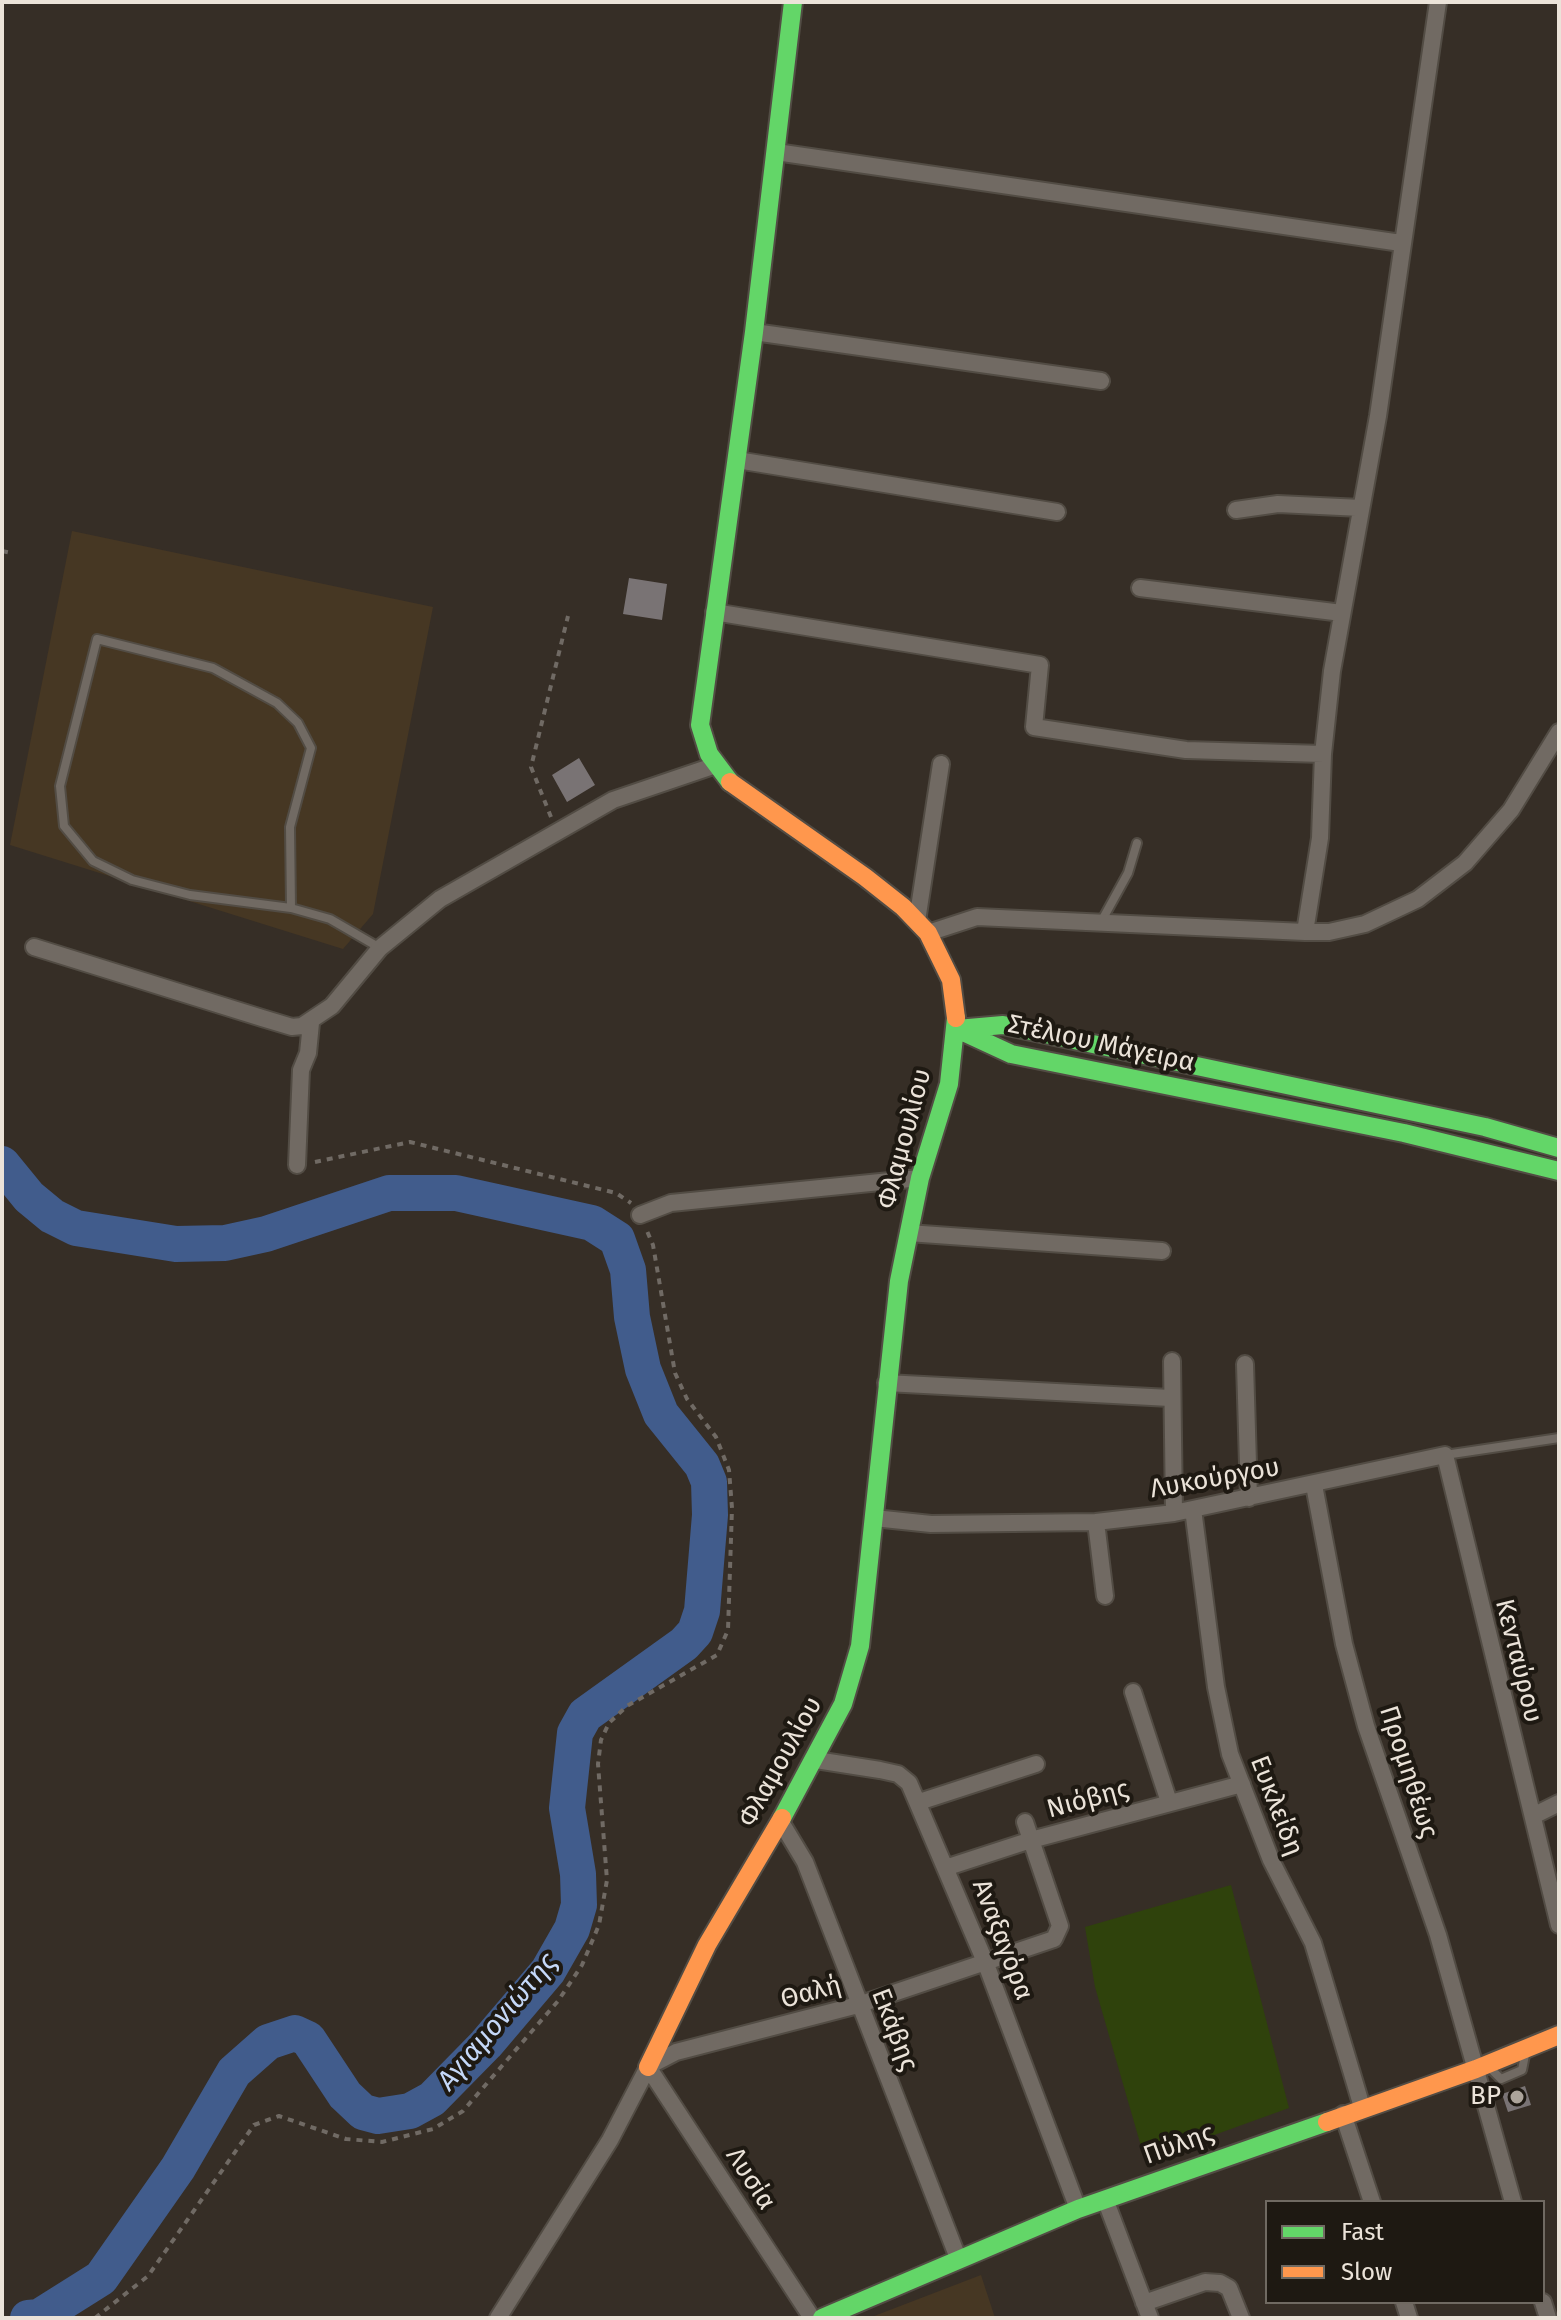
<!DOCTYPE html>
<html>
<head>
<meta charset="utf-8">
<style>
	body { margin:0 }
	#map { position:relative; width:1561px; height:2320px; overflow:hidden; background:#362e26; font-family:"Fira Sans",sans-serif }
	canvas { display:block }
	.frame { position:absolute; inset:0; border:4px solid #ebe3d9; pointer-events:none }
	.legend { position:absolute; left:1265px; top:2200px; width:280px; height:104px; box-sizing:border-box; background:#1e1912; border:2px solid #706a62; margin:0; padding:10px 14px; list-style:none; font-size:24px; color:#ebe3d9 }
	.legend li { display:flex; align-items:center; gap:16px; height:40px }
	.legend b { width:40px; border:2px solid #706a62 }
</style>
</head>
<body>
<div id="map">
<canvas width="1561" height="2320"></canvas>
<div class="frame"></div>
<ul class="legend">
<li><b style="height:10px;background:#63d668"></b>Fast</li>
<li><b style="height:10px;background:#ff974d"></b>Slow</li>
</ul>
</div>
<script>
const ctx = document.querySelector('canvas').getContext('2d');
ctx.lineJoin = 'round';
function fill(path, color) {
  ctx.fillStyle = color;
  ctx.fill(path, 'evenodd');
}
function toPath(rows) {
  const path = new Path2D();
  for (const r of rows) {
    path.moveTo(r[0], r[1]);
    for (let i = 2; i < r.length; i += 2) path.lineTo(r[i], r[i + 1]);
  }
  return path;
}
function stroke(path, color, width, dash) {
  ctx.strokeStyle = color;
  ctx.lineWidth = width;
  ctx.lineCap = dash ? 'butt' : 'round';
  ctx.setLineDash(dash || []);
  ctx.stroke(path);
}
function drawText(font, color, halo, rows, align = 'center') {
  ctx.font = font + ' "Fira Sans",sans-serif';
  ctx.lineWidth = 8;
  ctx.setLineDash([]);
  ctx.textBaseline = 'middle';
  ctx.strokeStyle = halo;
  ctx.fillStyle = color;
  for (const [text, x, y, turn = 0] of rows) {
    ctx.save();
    ctx.translate(x, y);
    ctx.rotate((+turn || 0) * Math.PI / 180);
    ctx.textAlign = isNaN(turn) ? turn : align;
    if (halo) ctx.strokeText(text, 0, 0);
    ctx.fillText(text, 0, 0);
    ctx.restore();
  }
}
fill(toPath([
	[72,531,433,607,373,914,343,949,10,845],
	[981,2275,995,2318,869,2318]
]), '#463723');
fill(toPath([
	[1231,1885,1289,2108,1145,2160,1095,1987,1085,1927]
]), '#2f420c');
stroke(toPath([
	[2,1164,29,1197,52,1216,76,1228,176,1244,225,1243,266,1234,389,1193,456,1193,592,1223,617,1239,628,1270,632,1317,643,1369,661,1414,702,1465,709,1482,710,1515,702,1611,695,1632,684,1644,585,1715,575,1733,567,1808,578,1874,579,1905,572,1929,548,1971,486,2044,432,2099,410,2111,378,2116,363,2112,345,2095,308,2039,295,2033,268,2042,234,2072,178,2168,101,2278,39,2317,28,2318]
]), '#415c8c', 36);
fill(toPath([
	[629,578,667,584,662,620,623,614],
	[579,758,595,785,567,802,552,775],
	[1525,2086,1531,2105,1508,2112,1502,2094]
]), '#797374');
const lane = toPath([
	[291,908,290,827,311,748,298,723,277,703,213,668,97,639,60,786,64,826,93,861,132,880,190,895,291,908,330,919,380,948],
	[1101,922,1128,873,1137,843],
	[1445,1455,1559,1438],
	[1490,2068,1501,2079,1522,2070,1525,2055]
]);
const street = toPath([
	[776,152,1401,243],
	[754,332,1101,381],
	[737,460,1057,512],
	[1236,510,1278,504,1361,508],
	[1140,588,1342,613],
	[714,612,1040,665,1034,727,1186,750,1323,754],
	[917,921,941,764],
	[1305,932,1320,838,1323,754,1332,671,1378,416,1438,2],
	[928,933,977,917,1305,932,1329,932,1365,924,1418,899,1465,863,1511,810,1559,732],
	[34,947,262,1018,292,1027,302,1026,332,1006,380,948,440,899,613,800,716,765],
	[297,1165,301,1070,308,1053,311,1023],
	[640,1215,671,1203,920,1178],
	[908,1233,1162,1251],
	[1172,1361,1174,1513],
	[1245,1364,1249,1498],
	[886,1383,1170,1398],
	[1314,1485,1344,1644,1366,1726,1438,1935,1513,2202],
	[1193,1509,1216,1687,1230,1754,1271,1860,1313,1943,1362,2107],
	[874,1518,931,1524,1096,1522,1174,1513,1445,1455,1559,1925],
	[1096,1522,1105,1596],
	[1133,1692,1169,1802],
	[816,1760,880,1770,898,1774,909,1783,986,1964,1078,2209],
	[919,1802,1036,1764],
	[1533,1816,1559,1803],
	[781,1822,805,1862,958,2258],
	[948,1867,1031,1840,1242,1784],
	[649,2066,676,2052,858,2005,1054,1939,1060,1926,1025,1822],
	[648,2067,812,2318],
	[1343,2114,1372,2202],
	[1105,2199,1150,2318],
	[1404,2302,1409,2318],
	[1543,2302,1548,2318],
	[1144,2303,1205,2282,1220,2283,1229,2288,1241,2318],
	[498,2318,610,2140,648,2067]
]);
const fast = toPath([
	[730,782,709,754,700,725,754,332,793,2],
	[957,1029,1011,1054,1404,1133,1559,1171],
	[957,1029,1003,1025,1485,1127,1559,1148],
	[782,1818,843,1704,860,1646,899,1281,920,1178,949,1084,956,1018],
	[822,2318,1078,2209,1327,2122]
]);
const slow = toPath([
	[730,782,865,877,903,907,928,933,951,980,956,1018],
	[648,2067,707,1945,782,1818],
	[1327,2122,1476,2069,1559,2035]
]);
stroke(lane, '#524c44', 12);
stroke(street, '#524c44', 20);
stroke(fast, '#524c44', 22);
stroke(slow, '#524c44', 22);
stroke(toPath([
	[2,551,11,553],
	[551,817,531,767,568,616],
	[315,1162,410,1142,616,1193,631,1203],
	[95,2318,148,2276,254,2125,279,2116,346,2139,382,2142,433,2129,463,2111,558,2001,582,1965,599,1925,607,1880,598,1764,601,1740,609,1723,627,1706,717,1655,728,1630,732,1508,729,1470,716,1437,687,1399,675,1373,653,1245,647,1231]
]), '#706a64', 4, [6, 6]);
stroke(lane, '#716a63', 8);
stroke(street, '#716a63', 16);
stroke(fast, '#63d668', 18);
stroke(slow, '#ff974d', 18);
for (const [x, y, r, color] of [
	[1517,2097,8,"#aca49a"]
]) {
  const dot = new Path2D();
  dot.arc(x, y, r, 0, 2 * Math.PI);
  ctx.fillStyle = color;
  ctx.fill(dot);
  stroke(dot, '#1e1912', 3);
}
drawText('26px', '#ebe3d9', '#1e1912', [
	["Στέλιου Μάγειρα",1101,1044,12],
	["Φλαμουλίου",905,1139,-75],
	["Λυκούργου",1215,1479,-10],
	["Κενταύρου",1518,1661,76],
	["Φλαμουλίου",781,1762,-61],
	["Προμηθέως",1408,1772,72],
	["Νιόβης",1088,1800,-15],
	["Ευκλείδη",1276,1806,69],
	["Αναξαγόρα",1002,1940,69],
	["Θαλή",811,1993,-15],
	["Εκάβης",894,2030,69],
	["Πύλης",1179,2145,-20],
	["Λυσία",750,2179,57]
]);
drawText('26px', '#ebe3d9', '#1e1912', [
	["BP",1501,2097]
], 'right');
drawText('italic 28px', '#c5d8f8', '#1e1912', [
	["Αγιαμονιώτης",498,2022,-50]
]);
</script>
</body>
</html>
